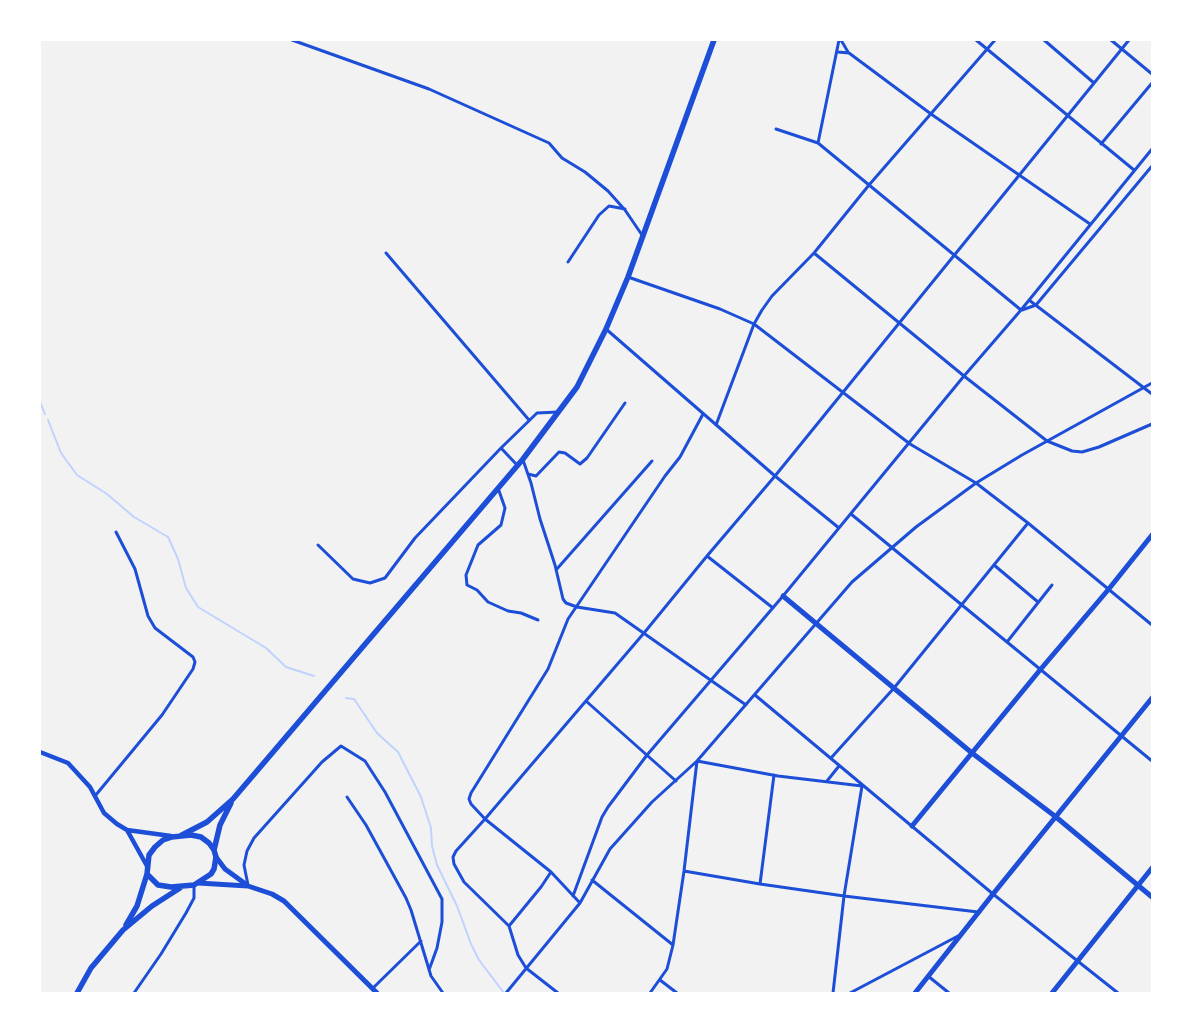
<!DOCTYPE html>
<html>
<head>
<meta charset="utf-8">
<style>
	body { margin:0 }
	#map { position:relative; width:1192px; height:1033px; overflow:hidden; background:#f2f2f2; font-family:"Times New Roman",serif }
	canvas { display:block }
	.frame { position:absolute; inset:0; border:41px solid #fff; pointer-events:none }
</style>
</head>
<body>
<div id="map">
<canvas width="1192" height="1033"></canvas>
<div class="frame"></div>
</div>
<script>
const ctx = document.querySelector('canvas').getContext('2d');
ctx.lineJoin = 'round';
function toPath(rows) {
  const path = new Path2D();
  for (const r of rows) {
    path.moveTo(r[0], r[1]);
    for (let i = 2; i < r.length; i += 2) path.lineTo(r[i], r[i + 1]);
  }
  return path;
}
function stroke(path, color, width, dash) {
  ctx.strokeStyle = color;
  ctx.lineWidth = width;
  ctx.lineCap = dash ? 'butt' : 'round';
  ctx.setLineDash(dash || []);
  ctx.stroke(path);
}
stroke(toPath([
	[40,402,45,414],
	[48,420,61,453,77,475,107,494,134,517,168,537,178,559,186,588,198,607,266,648,286,667,314,676],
	[346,698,354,699,377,733,398,752,421,797,431,828,432,846,437,865,457,906,471,944,479,960,504,993]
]), '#bfd3fe', 2);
stroke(toPath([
	[292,40,429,89,549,143,562,158,585,172,608,191,625,210,642,235],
	[841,40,848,52],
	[976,40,1134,170],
	[1044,40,1094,83],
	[1111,40,1152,74],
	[838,52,849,53,931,114,1090,224],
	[776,129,818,143,1021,310],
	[818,143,839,40],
	[1101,144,1152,83],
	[386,253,529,420],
	[814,253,964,376,1047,441,1072,451,1082,452,1099,447,1152,424],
	[568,262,599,215,609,206,625,209],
	[628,277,720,309,754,324,910,444,976,483,1028,523,1152,625],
	[1029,300,1152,394],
	[1022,310,1036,305,1152,166],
	[606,329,775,476,839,528],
	[716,425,754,324,762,310,772,296,814,253,869,185,995,40],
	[501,448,517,465],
	[523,460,531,483,540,519,555,565,563,599,566,603,577,607,615,613,746,705],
	[528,474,536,476,559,452,565,453,580,464,587,458,625,403],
	[498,488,505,508,501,525,478,545,466,575,467,585,477,590,488,602,508,611,521,613,538,620],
	[851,514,1152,761],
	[318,545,353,579,370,583,385,578,415,538,501,448,537,413,558,412],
	[707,556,773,608],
	[994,565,1038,602],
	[556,570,652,461],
	[1007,642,1052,585],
	[755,695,993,894,1118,993],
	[586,701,676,781],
	[831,758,894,688,1028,523],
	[827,781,839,766],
	[95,796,162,715,193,669,195,662,193,657,155,628,148,616,135,569,116,532],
	[347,797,366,825,406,898,411,910,431,976,443,993],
	[684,871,760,884,844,896,978,912],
	[551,872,541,887,509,926,518,955,526,968,558,993],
	[592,880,673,945],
	[760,884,774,775],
	[248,885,244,865,247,851,254,838,322,762,341,746,365,761,385,792,442,899,442,922,437,948,429,970],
	[573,896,602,817,608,807,647,755,783,596,964,376,1021,310,1152,149],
	[580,903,551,872,485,819,644,633,707,556,775,476,1129,40],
	[509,926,464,882,454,864,453,857,456,851,485,819,471,804,469,799,471,793,548,669,568,619,665,476,680,457,703,414],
	[928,976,949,993],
	[660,980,677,993],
	[373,988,421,941],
	[134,993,161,954,186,913,194,898,194,885],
	[506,993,580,903,610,849,652,802,697,761,852,582,916,527,976,483,1022,455,1152,383],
	[650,993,667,969,673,945,684,871,697,761,778,776,862,786],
	[833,993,844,896,862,786],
	[850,993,958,936]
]), '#1d4ed8', 3);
stroke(toPath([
	[40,752,68,763,90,787,104,813,117,824,127,830,171,836],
	[127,830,147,866]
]), '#1d4ed8', 4.5);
stroke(toPath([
	[783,596,972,753,1056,817,1152,897],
	[912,826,1040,670,1108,590,1152,535],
	[216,857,225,869,247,885],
	[198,883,248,886,272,894,284,901,377,993],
	[915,993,993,894,1152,698],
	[1052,993,1152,868]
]), '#1d4ed8', 5);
stroke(toPath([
	[191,835,201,837,209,843,214,850,216,857,214,869,211,874,194,885,171,887,158,885,147,874,149,855,155,847,163,840,172,837,191,835],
	[180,836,207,822,233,799,523,459,577,387,606,329,628,277,714,40],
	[214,850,220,825,231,803],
	[126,925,137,906,147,874],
	[77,993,91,968,123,930,152,906,180,888]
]), '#1d4ed8', 5.5);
</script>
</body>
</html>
